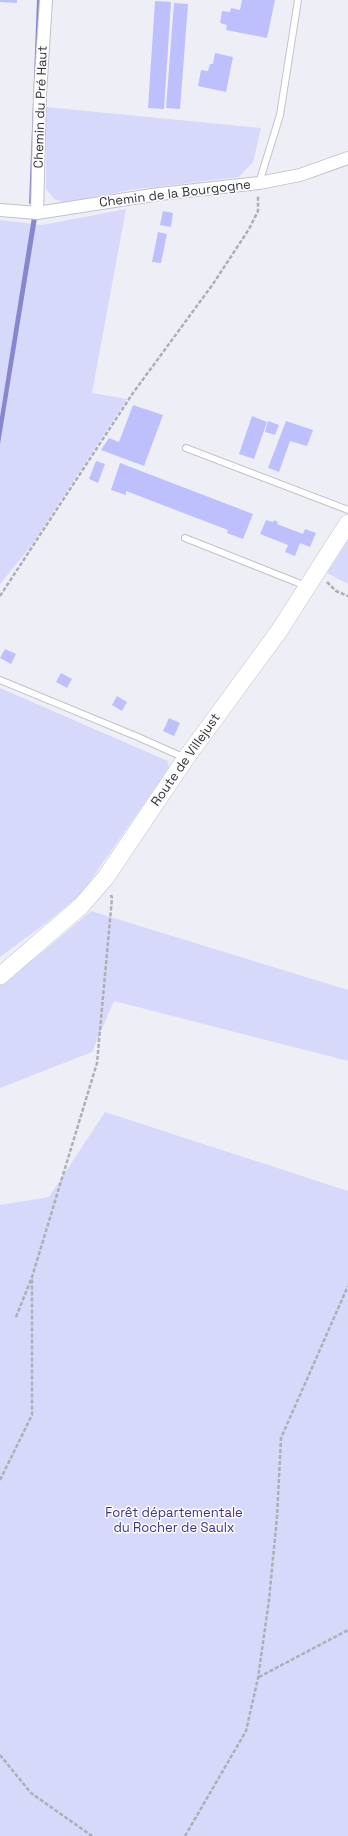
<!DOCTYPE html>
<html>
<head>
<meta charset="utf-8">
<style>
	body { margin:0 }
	canvas { display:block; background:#eeeef7 }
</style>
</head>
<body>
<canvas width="348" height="1836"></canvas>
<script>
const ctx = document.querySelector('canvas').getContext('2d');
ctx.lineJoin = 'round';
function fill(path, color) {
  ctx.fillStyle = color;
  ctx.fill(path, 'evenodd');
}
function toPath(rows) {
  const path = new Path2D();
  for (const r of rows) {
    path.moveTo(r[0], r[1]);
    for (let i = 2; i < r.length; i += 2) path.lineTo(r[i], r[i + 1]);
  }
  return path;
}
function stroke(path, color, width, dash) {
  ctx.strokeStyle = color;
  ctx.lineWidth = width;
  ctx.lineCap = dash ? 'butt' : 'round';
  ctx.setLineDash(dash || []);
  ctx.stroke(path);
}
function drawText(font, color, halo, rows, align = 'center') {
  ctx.font = font + ' "Space Grotesk",sans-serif';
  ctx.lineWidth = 3;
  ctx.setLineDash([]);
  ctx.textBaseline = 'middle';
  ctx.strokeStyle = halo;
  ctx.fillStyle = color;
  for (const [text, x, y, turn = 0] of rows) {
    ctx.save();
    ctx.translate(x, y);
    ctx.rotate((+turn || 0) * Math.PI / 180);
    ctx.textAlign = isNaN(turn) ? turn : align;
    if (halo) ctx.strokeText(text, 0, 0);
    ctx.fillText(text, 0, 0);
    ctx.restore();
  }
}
fill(toPath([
	[46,107,261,128,253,162,239,177,130,190,66,203,54,199,46,189],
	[126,209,92,393,127,399,31,546,0,584,0,220,42,225],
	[348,541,348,584,327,573],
	[0,688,168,761,169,768,81,894,46,923,0,957],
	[91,911,348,990,348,1061,114,1001,92,1052,0,1088,0,985,45,950],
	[105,1112,348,1191,348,1836,0,1836,0,1205,49,1197]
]), '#d7d9fb');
fill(toPath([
	[37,0,42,0,31,203,29,204],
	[32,217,37,218,0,444,0,417]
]), '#8787cf');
fill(toPath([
	[0,0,17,0,17,3,0,2],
	[242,0,275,0,267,38,226,30,227,25,220,23,222,11,230,12,231,8,240,10],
	[155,1,171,2,164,109,148,108],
	[174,3,188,4,180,109,166,108],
	[215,53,233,57,226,92,198,86,201,70,208,71,210,64,213,64],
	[163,211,173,213,171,227,160,225],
	[158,232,167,234,161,263,152,262],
	[133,405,163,415,144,466,101,450,109,438,119,442],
	[252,416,267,422,254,459,239,454],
	[268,421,279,425,275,435,265,432],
	[286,421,313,430,307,446,290,441,279,472,268,468],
	[96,461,105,464,98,483,89,479],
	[120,463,253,514,243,539,227,533,228,530,126,491,126,495,111,490],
	[266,520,273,522,274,520,278,522,277,524,303,534,305,529,316,533,310,547,300,543,295,556,285,552,288,545,260,534],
	[5,649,16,654,11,664,0,658],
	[61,673,72,679,67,688,56,682],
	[117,696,127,702,122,711,112,705],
	[169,718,180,723,174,736,163,731]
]), '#bec0fd');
const lane = toPath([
	[259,183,280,115,298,0],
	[186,448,348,510],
	[185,538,306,586],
	[0,680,138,737,185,758]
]);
const street = toPath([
	[0,210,37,213,159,194,259,183,300,175,348,158],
	[37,213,40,94,46,0]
]);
const secondary = toPath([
	[0,976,81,906,106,877,186,758,279,631,348,523]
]);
stroke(lane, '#c2c2cb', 8);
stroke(street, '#c2c2cb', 14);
stroke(secondary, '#c2c2cb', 18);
stroke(toPath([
	[327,582,336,591,348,596],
	[0,596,133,393,213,284,249,229,258,211,258,195],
	[16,1317,32,1277,97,1063,112,898,111,895],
	[0,1480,32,1415,32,1279],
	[259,1677,348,1630],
	[0,1755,31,1793,92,1836],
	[185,1836,246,1731,258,1678,269,1600,277,1517,281,1438,348,1286]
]), '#aeaeb5', 2.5, [4, 2]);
stroke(lane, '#fff', 6);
stroke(street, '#fff', 12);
stroke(secondary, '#fff', 17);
drawText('13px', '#353538', '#fcfcfe', [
	["Chemin du Pré Haut",41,107,-88],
	["Chemin de la Bourgogne",175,194,-7],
	["Route de Villejust",186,760,-55]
]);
drawText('13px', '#3d3489', '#fcfcfe', [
	["Forêt départementale",174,1513],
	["du Rocher de Saulx",174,1528]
]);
</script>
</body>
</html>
